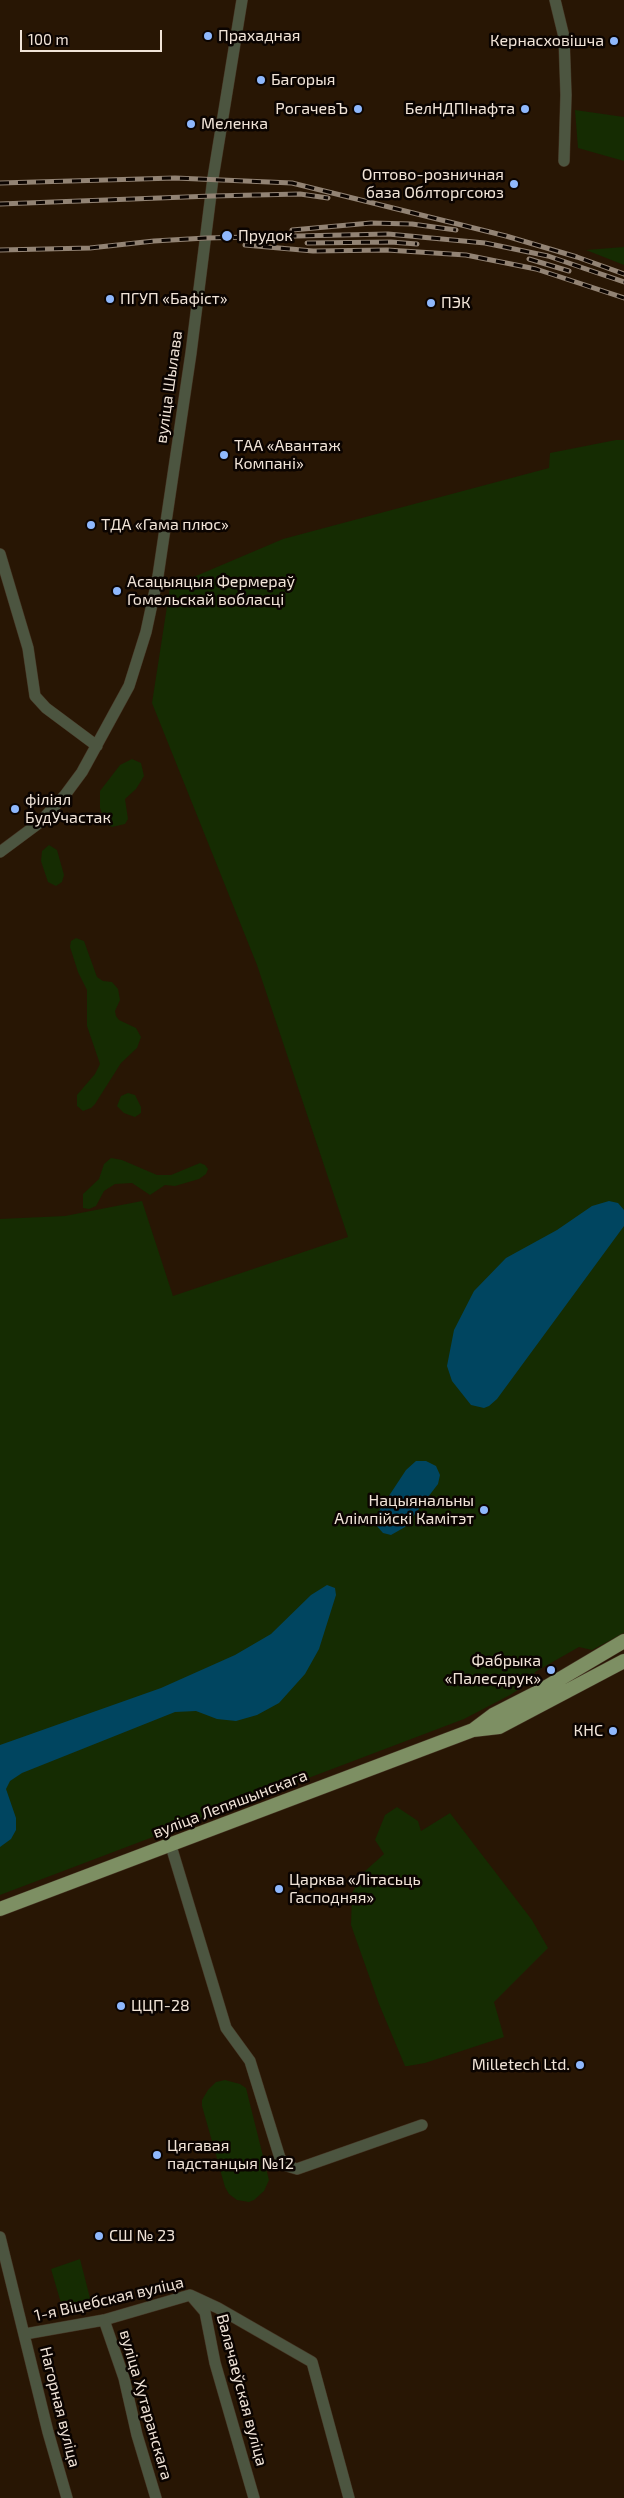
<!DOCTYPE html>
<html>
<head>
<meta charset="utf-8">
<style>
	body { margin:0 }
	#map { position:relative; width:624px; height:2498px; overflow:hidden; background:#281604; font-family:"Exo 2",sans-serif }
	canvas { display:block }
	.scale { position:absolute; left:20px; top:30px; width:142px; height:22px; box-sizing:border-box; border:2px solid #f1e4d8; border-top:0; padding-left:6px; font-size:15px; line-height:18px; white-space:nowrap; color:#f1e4d8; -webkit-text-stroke:4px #0b0401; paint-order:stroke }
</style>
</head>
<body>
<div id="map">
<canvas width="624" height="2498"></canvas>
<div class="scale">100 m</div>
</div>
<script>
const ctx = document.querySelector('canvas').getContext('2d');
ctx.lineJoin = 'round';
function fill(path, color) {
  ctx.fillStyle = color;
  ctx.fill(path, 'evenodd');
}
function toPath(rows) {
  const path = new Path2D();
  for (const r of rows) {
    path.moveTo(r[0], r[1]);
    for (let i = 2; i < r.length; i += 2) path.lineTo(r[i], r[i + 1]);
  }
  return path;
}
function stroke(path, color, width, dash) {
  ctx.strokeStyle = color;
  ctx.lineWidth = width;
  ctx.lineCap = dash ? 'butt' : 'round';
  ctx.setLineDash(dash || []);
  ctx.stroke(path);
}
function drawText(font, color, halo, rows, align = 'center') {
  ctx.font = font + ' "Exo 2",sans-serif';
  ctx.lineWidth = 5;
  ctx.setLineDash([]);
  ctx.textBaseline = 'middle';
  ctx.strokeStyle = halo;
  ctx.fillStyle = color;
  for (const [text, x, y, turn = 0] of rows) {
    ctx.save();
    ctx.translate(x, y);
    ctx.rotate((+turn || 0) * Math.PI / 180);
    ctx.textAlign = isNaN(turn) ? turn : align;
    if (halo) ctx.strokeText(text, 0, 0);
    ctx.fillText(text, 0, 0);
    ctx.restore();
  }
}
fill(toPath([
	[575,110,624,117,624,161,578,148],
	[624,247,624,265,586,250],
	[616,440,624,440,624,1633,592,1650,579,1647,535,1672,532,1681,510,1695,464,1719,0,1895,0,1219,65,1216,142,1201,173,1296,348,1237,257,965,152,703,170,587,283,539,549,468,550,453],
	[132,759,141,763,144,776,136,789,125,799,128,819,125,824,112,827,106,824,100,808,100,791,120,765],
	[49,845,57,850,64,875,62,882,56,886,48,882,41,861,42,851],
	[76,938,84,941,97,977,103,981,112,982,118,989,120,1000,115,1011,116,1016,119,1020,136,1028,141,1037,137,1048,121,1063,95,1104,91,1108,83,1111,77,1106,77,1095,95,1074,100,1064,87,1026,87,990,78,972,70,947,71,941],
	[128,1093,135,1095,141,1107,141,1113,135,1117,124,1113,117,1106,121,1096],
	[111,1158,122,1160,157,1175,171,1175,200,1163,205,1165,208,1169,206,1174,199,1179,175,1186,165,1185,150,1195,132,1183,115,1184,104,1191,96,1206,89,1209,83,1208,83,1194,99,1179,104,1164],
	[397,1807,418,1821,421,1831,450,1813,532,1920,548,1948,494,2002,504,2037,425,2063,408,2066,405,2066,379,2004,351,1925,352,1893,364,1872,384,1854,375,1840,385,1815],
	[225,2080,240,2084,246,2088,269,2180,264,2191,254,2200,249,2202,237,2200,229,2194,225,2187,202,2106,202,2100,208,2090,216,2082],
	[80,2259,91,2302,63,2310,51,2269]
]), '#152c02');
fill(toPath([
	[609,1201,618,1203,624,1210,624,1226,497,1399,489,1406,484,1408,471,1405,452,1381,447,1366,454,1330,474,1291,506,1258,557,1230,592,1206],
	[416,1461,426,1461,436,1466,440,1475,438,1484,405,1527,391,1535,383,1533,375,1524,377,1514,406,1470],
	[327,1585,335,1588,336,1595,319,1649,305,1674,279,1703,257,1715,236,1721,217,1719,196,1711,175,1712,22,1773,10,1781,6,1789,16,1818,16,1830,11,1839,0,1847,0,1745,161,1688,235,1655,271,1634,311,1595]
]), '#004560');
const minor = toPath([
	[555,0,564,37,566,95,564,161],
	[0,554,28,648,35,696,46,708,97,746],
	[0,852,39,823,65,795,82,772,129,686,146,632,158,576,191,353,213,178,242,0],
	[171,1846,226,2028,250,2061,280,2158,287,2166,297,2169,422,2125],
	[0,2237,48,2432,67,2498],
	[193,2298,205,2312,215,2363,254,2498],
	[104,2320,124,2378,137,2435,156,2498],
	[25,2334,104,2320,190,2295,218,2308,312,2362,349,2498]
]);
const major = toPath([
	[473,1730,493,1715,538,1692,624,1641],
	[0,1909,473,1730,499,1727,624,1661]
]);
stroke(minor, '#432', 12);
stroke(major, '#432', 15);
stroke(minor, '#4c5540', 11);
stroke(major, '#7d8f63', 14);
const rail = toPath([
	[0,183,175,178,292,183,506,236,577,257,624,274],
	[0,204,212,196,300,194,328,198],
	[292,230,371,223,412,224,456,230],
	[307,243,391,242,417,244],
	[245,245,313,251,387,250,466,255,536,269,624,298],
	[0,250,90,248,154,241,206,238,388,234,485,243,548,256,624,282],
	[529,259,569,271]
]);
stroke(rail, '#928374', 5);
stroke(rail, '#0b0401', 3, [9]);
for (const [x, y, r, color] of [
	[208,36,5,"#8fb8fd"],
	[614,41,5,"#8fb8fd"],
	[261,80,5,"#8fb8fd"],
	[358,109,5,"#8fb8fd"],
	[525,109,5,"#8fb8fd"],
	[191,124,5,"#8fb8fd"],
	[514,184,5,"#8fb8fd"],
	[227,236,6,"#8fb8fd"],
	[110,299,5,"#8fb8fd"],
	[431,303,5,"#8fb8fd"],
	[224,455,5,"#8fb8fd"],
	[91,525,5,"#8fb8fd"],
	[117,591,5,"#8fb8fd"],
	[15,809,5,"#8fb8fd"],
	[484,1510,5,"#8fb8fd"],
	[551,1670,5,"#8fb8fd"],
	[613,1731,5,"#8fb8fd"],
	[279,1889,5,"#8fb8fd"],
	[121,2006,5,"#8fb8fd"],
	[580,2065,5,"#8fb8fd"],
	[157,2155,5,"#8fb8fd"],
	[99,2236,5,"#8fb8fd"]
]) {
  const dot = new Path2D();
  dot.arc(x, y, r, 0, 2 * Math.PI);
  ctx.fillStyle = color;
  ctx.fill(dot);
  stroke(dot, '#0b0401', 2);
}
drawText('16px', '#f1e4d8', '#0b0401', [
	["Прахадная",218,36],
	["Кернасховішча",604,41,"right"],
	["Багорыя",271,80],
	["РогачевЪ",348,109,"right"],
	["БелНДПІнафта",515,109,"right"],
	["Меленка",201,124],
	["Оптово-розничная",504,175,"right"],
	["база Облторгсоюз",504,193,"right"],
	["Прудок",238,236],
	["ПГУП «Бафіст»",120,299],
	["ПЭК",441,303],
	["ТАА «Авантаж",234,446],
	["Компані»",234,464],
	["ТДА «Гама плюс»",101,525],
	["Асацыяцыя Фермераў",127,582],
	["Гомельскай вобласці",127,600],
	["філіял",25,800],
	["БудУчастак",25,818],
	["Нацыянальны",474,1501,"right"],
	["Алімпійскі Камітэт",474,1519,"right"],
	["Фабрыка",541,1661,"right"],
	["«Палесдрук»",541,1679,"right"],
	["КНС",603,1731,"right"],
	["Царква «Літасьць",289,1880],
	["Гасподняя»",289,1898],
	["ЦЦП-28",131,2006],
	["Milletech Ltd.",570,2065,"right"],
	["Цягавая",167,2146],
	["падстанцыя №12",167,2164],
	["СШ № 23",109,2236]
], 'left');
drawText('16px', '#f1e4d8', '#0b0401', [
	["вуліца Шылава",169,387,-82],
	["вуліца Лепяшынскага",230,1804,-21],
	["1-я Віцебская вуліца",109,2299,-13],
	["Валачаеўская вуліца",242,2390,75],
	["вуліца Хутаранскага",146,2405,74],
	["Нагорная вуліца",60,2407,76]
]);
</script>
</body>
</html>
